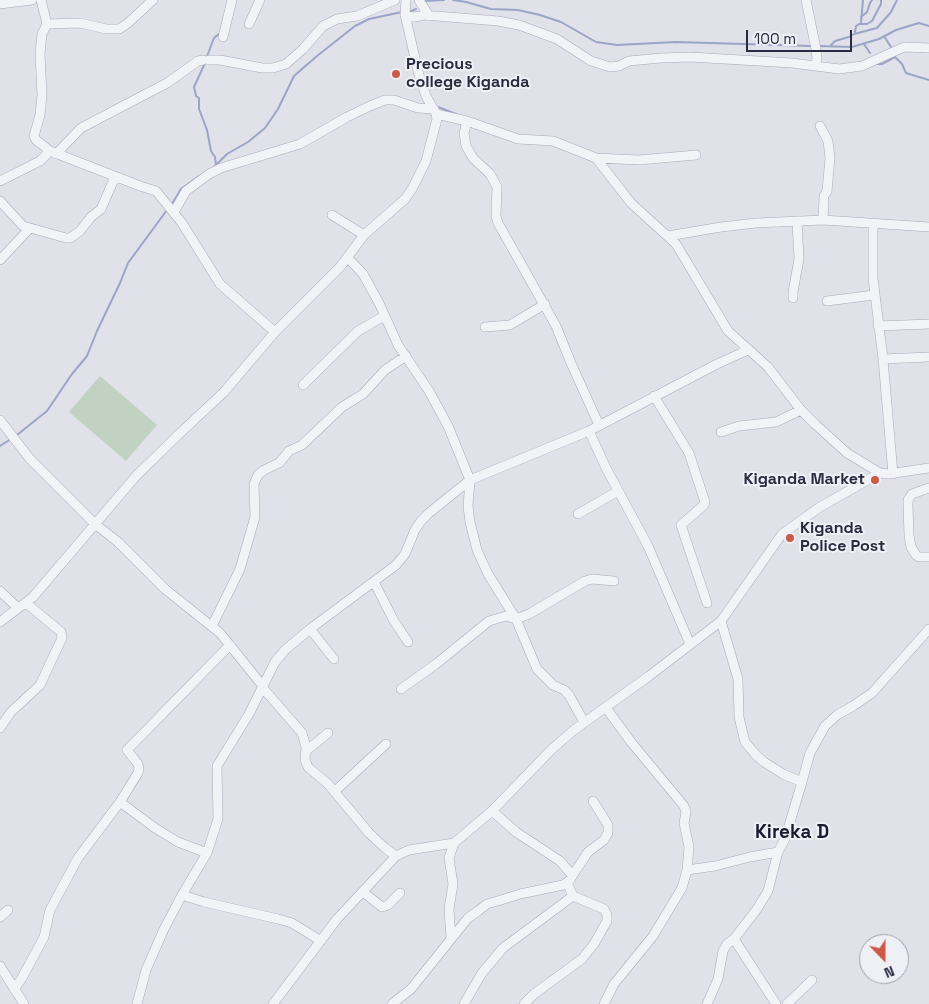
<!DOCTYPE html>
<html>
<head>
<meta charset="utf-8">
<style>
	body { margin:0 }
	#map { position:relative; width:929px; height:1004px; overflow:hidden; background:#e0e1e9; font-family:"Space Grotesk",sans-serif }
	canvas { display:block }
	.north { position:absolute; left:859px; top:934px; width:50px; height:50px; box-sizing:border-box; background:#eff0f6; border:1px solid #a0a1ad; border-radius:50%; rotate:158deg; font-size:14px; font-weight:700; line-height:20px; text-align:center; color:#292b3f }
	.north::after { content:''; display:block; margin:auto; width:18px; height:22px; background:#cb5a48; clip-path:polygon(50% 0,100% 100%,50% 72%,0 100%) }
	.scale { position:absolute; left:746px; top:30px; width:106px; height:22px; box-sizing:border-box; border:2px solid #292b3f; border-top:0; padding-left:6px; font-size:15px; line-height:18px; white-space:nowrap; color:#292b3f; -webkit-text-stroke:4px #eff0f6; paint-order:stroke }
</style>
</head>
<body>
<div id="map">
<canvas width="929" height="1004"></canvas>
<div class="north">N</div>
<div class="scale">100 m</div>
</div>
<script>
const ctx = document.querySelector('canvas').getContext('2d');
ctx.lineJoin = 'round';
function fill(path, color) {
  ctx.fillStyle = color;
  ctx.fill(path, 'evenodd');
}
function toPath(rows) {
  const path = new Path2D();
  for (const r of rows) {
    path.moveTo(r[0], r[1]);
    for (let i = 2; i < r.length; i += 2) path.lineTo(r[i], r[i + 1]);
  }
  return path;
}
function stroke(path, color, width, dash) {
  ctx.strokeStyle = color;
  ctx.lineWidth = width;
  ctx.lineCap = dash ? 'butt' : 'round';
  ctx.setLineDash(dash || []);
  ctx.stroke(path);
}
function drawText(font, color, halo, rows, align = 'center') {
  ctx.font = font + ' "Space Grotesk",sans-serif';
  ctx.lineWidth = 4;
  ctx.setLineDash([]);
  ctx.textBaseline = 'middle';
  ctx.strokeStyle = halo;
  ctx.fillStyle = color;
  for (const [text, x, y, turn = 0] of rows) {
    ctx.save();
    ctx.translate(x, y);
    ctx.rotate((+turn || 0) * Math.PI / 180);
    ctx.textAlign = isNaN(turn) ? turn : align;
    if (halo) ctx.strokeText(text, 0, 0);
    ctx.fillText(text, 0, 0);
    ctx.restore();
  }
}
fill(toPath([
	[100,376,157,425,126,461,69,412]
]), '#c1d2c2');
stroke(toPath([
	[453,0,466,2,491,9,518,10,540,15,561,22,596,42,617,45,676,42,811,46],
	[425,1,444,0],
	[409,12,416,9],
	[861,17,867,12,870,3,872,0],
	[859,24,867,24,872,21,881,4,881,0],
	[855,32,856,26,861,23,863,0],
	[884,36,891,47],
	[864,44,870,53],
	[831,45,835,41,849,37,854,34,877,28,891,12,897,0],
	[819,46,852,47,879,39,896,30,909,26,919,23,929,26],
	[206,59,214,38,220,33],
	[205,63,194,87,196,96,199,98,199,109,207,130,211,151,215,157,216,165],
	[877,64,882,64,895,57,902,64,906,73,929,80],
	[438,107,456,114],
	[214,167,227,154,248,142,265,128,278,109,294,76,317,56,355,26,369,19,402,12],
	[172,204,181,189,199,176],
	[17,435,47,411,72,374,87,356,97,331,120,283,128,263,167,210],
	[0,446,11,439]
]), '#9ca4c8', 2);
const minor = toPath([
	[41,0,47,24,80,23,106,29,119,29,128,23,153,0],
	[419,0,429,16],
	[806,0,816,49,817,59,815,66],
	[0,4,32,0],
	[406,16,415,17,424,15,498,21,519,25,557,39,591,61,610,67,619,66,629,61,661,58,690,57,792,63,839,69,862,66,904,47,929,48],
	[47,24,42,34,40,53,42,95,40,115,34,136,36,140,50,151],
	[249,24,260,0],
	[223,37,232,0],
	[209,60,220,60,262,68,273,68,286,64,303,49,323,26,337,19,357,16,395,0],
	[436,114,467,121,518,139,553,141,596,158,631,203,676,244,728,331,768,367,801,410,815,424,847,453,880,473,888,474,929,468],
	[467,121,464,133,466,146,473,158,490,174,497,187,496,216,498,223,556,326,571,363,599,425],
	[820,126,828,141,830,158,827,191,824,196,823,220],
	[56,154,81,128,167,83,198,61,203,60],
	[596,158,639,160,696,155],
	[0,181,40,161,50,151,140,186,156,191,182,223,220,284,275,332],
	[0,201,23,226,66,238,70,238,80,231,91,217,101,209,115,177],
	[174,212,186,191,209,174,221,168,300,144,347,117,370,106,385,100,394,100,418,108,434,109],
	[332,215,364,235],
	[873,224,873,278,883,359,893,474],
	[668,236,721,227,756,223,823,220,929,227],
	[348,258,363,274,379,303,398,345,429,391,448,426,470,480,468,506,470,522,477,550,488,574,516,619,537,669,553,685,564,690,569,695,584,722],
	[0,260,30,228],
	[793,298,793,292,799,259,797,221],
	[827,301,874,295],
	[878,326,929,324],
	[485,327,510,325,545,304],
	[883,359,929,357],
	[303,385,358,331,384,316],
	[654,396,689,453,705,502,704,505,681,525,707,603],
	[0,420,30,459,95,524,118,542,165,589,220,633,262,685],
	[589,431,606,468,648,546,690,644],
	[721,432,739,426,776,422,801,410],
	[929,488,912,494,908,500,908,505,909,535,911,547,916,555,919,557,929,557],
	[578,514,618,491],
	[374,582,394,621,408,642],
	[0,591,18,608],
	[721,621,738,679,739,717,745,742,756,755,764,762,783,774,802,782,785,839,778,852,768,891,757,909,734,939,776,1004],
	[0,622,33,597,136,476,177,436,224,392,275,332,340,267,364,235,405,199,412,189,426,161,437,119,436,114,426,96,419,75,405,15,406,0],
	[212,626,240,569,255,517,254,484,258,475,264,470,279,463,289,451,302,445,342,407,363,394,385,370,406,356],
	[310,629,334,659],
	[262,687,302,733,306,747,305,760,308,767,328,784,369,833,385,848,396,856,409,850,454,843],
	[401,689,436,664,489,621,506,616,516,619,529,614,585,581,592,579,614,581],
	[0,728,11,712,40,685,62,638,61,632,26,603],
	[306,751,328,733],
	[802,782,810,753,825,726,837,715,853,706,872,693,929,629],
	[335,791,386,744],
	[492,811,516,832,560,861,572,875],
	[207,853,178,842,155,828,120,802,138,773,139,768,138,764,127,750,230,645],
	[687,870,715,866,750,857,778,852],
	[363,892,382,907,388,905,400,893],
	[182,895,204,902,278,919,292,923,321,941],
	[0,917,8,910],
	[451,938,449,909,453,884,449,858,454,843,492,811,552,749,574,730,649,676,721,621,782,534,820,507,880,473],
	[0,966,24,1004],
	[14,989,22,978,44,937,50,910,78,858,120,802],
	[137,1004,146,970,164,929,182,895,207,853,218,819,217,766,249,714,275,662,285,650,310,629,396,565,405,554,415,530,421,521,429,513,470,480,589,431,717,364,748,350],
	[273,1004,337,919,396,856],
	[392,1004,411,989,468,918,478,911,487,904,501,900,520,894,563,885,569,881,588,852,604,840,608,833,608,825,593,801],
	[464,1004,482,973,503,948,573,896],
	[524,1004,534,994,582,959,594,944,607,921,607,915,604,909,573,896,567,883],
	[604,1004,614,984,653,936,682,888,687,870,689,847,684,823,686,812,684,806,631,742,606,708],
	[707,1004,718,979,723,951,727,944,734,939],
	[787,1004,812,980]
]);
stroke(minor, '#a9aab6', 10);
stroke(minor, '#f2f3f7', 9);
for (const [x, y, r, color] of [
	[396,74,5,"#cb5a48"],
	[875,480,5,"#cb5a48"],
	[790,538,5,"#cb5a48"]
]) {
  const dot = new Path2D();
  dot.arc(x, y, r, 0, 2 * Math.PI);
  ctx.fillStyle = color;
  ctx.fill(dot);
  stroke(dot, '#eff0f6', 2);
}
drawText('bold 16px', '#292b3f', '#eff0f6', [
	["Precious",406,65],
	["college Kiganda",406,83],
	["Kiganda Market",865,480,"right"],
	["Kiganda",800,529],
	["Police Post",800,547]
], 'left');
drawText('bold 19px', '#1b1c30', '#eff0f6', [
	["Kireka D",792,833]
]);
</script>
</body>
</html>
